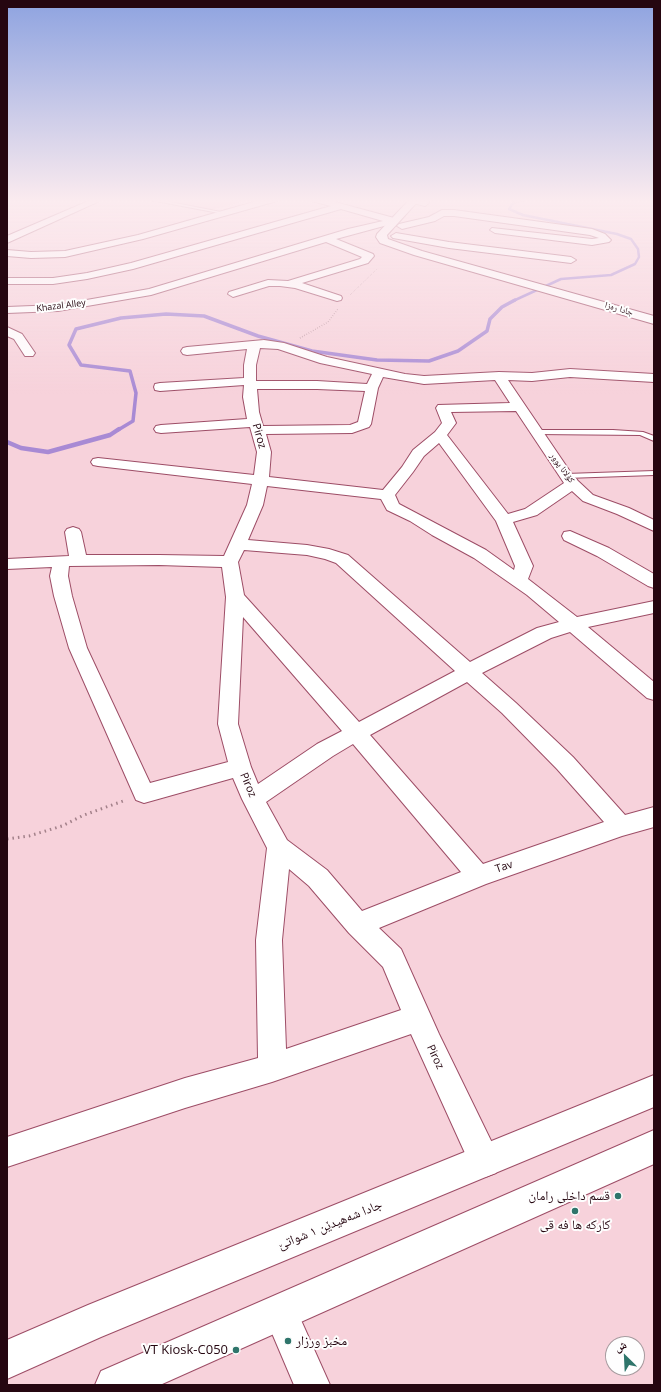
<!DOCTYPE html>
<html>
<head>
<meta charset="utf-8">
<style>
	body { margin:0 }
	#map { position:relative; width:661px; height:1392px; overflow:hidden; background:#f7d2db; font-family:"Open Sans","Noto Naskh Arabic",sans-serif }
	canvas { display:block }
	.frame { position:absolute; inset:0; border:8px solid #250610; pointer-events:none }
	.north { position:absolute; left:605px; top:1336px; width:40px; height:40px; box-sizing:border-box; background:#fefefe; border:1px solid #a79b9f; border-radius:50%; rotate:336deg; font-size:11px; font-weight:700; line-height:16px; text-align:center; color:#250610 }
	.north::after { content:''; display:block; margin:auto; width:14px; height:18px; background:#2f756b; clip-path:polygon(50% 0,100% 100%,50% 72%,0 100%) }
</style>
</head>
<body>
<div id="map">
<canvas width="661" height="1392"></canvas>
<div class="frame"></div>
<div class="north">ش</div>
</div>
<script>
const ctx = document.querySelector('canvas').getContext('2d');
ctx.lineJoin = 'round';
function fill(path, color) {
  ctx.fillStyle = color;
  ctx.fill(path, 'evenodd');
}
function toPath(rows) {
  const path = new Path2D();
  for (const r of rows) {
    path.moveTo(r[0], r[1]);
    for (let i = 2; i < r.length; i += 2) path.lineTo(r[i], r[i + 1]);
  }
  return path;
}
function stroke(path, color, width, dash) {
  ctx.strokeStyle = color;
  ctx.lineWidth = width;
  ctx.lineCap = dash ? 'butt' : 'round';
  ctx.setLineDash(dash || []);
  ctx.stroke(path);
}
function drawText(font, color, halo, rows, align = 'center') {
  ctx.font = font + ' "Open Sans","Noto Naskh Arabic",sans-serif';
  ctx.lineWidth = 4;
  ctx.setLineDash([]);
  ctx.textBaseline = 'middle';
  ctx.strokeStyle = halo;
  ctx.fillStyle = color;
  for (const [text, x, y, turn = 0] of rows) {
    ctx.save();
    ctx.translate(x, y);
    ctx.rotate((+turn || 0) * Math.PI / 180);
    ctx.textAlign = isNaN(turn) ? turn : align;
    if (halo) ctx.strokeText(text, 0, 0);
    ctx.fillText(text, 0, 0);
    ctx.restore();
  }
}
fill(toPath([
	[149,199,254,199,211,210]
]), '#f8bccb');
stroke(toPath([
	[513,301,561,279,611,275,635,264,639,257,638,249,631,239,617,234,523,215,509,209,513,203,527,199]
]), '#a88ad4', 2.5);
stroke(toPath([
	[118,430,133,421,136,393,130,371,81,365,69,345,76,329,121,318,166,314,204,316,258,336,312,351,377,360,429,361,458,351,487,331,490,319,502,307,515,300]
]), '#a88ad4', 3.5);
stroke(toPath([
	[7,442,21,448,48,452,110,435,119,429]
]), '#a88ad4', 4.5);
const lane = toPath([
	[145,199,155,199,226,213,224,214,145,199],
	[613,430,643,432,654,436,654,441,640,435,537,434,534,432,537,430,613,430],
	[654,471,654,475,566,478,562,476,566,474,654,471]
]);
const street = toPath([
	[93,199,104,199,7,243,7,236,93,199],
	[264,199,278,199,277,201,143,239,65,257,31,258,7,256,7,250,31,252,65,251,138,235,264,199],
	[310,199,324,199,394,218,397,221,395,223,336,239,373,254,374,256,368,263,302,283,341,296,342,298,341,300,337,301,295,288,280,286,269,286,233,297,228,294,229,292,268,280,288,281,360,259,362,257,326,242,151,295,58,311,7,313,7,307,58,305,149,289,348,229,383,221,341,209,133,269,87,279,53,284,7,284,7,278,53,278,87,273,131,263,331,206,311,201,310,199],
	[403,199,419,199,428,201,429,203,425,206,404,201,403,199],
	[442,210,454,210,592,229,605,234,611,240,609,242,592,245,495,233,490,230,492,228,592,239,599,238,590,235,454,216,444,216,435,221,402,229,397,226,399,224,429,217,442,210],
	[396,233,449,242,571,257,576,260,571,263,449,248,393,238,391,236,396,233],
	[7,327,22,334,35,353,33,356,25,356,14,339,7,336,7,327],
	[264,340,284,343,327,357,405,374,424,376,499,372,532,373,570,369,654,374,654,382,570,377,532,381,508,380,571,473,578,481,593,495,629,508,654,520,654,531,617,514,583,501,572,491,537,515,513,522,533,566,528,579,577,617,654,601,654,613,588,627,654,682,654,700,647,698,570,632,551,638,482,673,516,703,573,757,625,815,654,807,654,827,622,836,486,884,379,928,401,949,439,1034,496,1151,500,1162,496,1173,485,1177,474,1173,411,1034,272,1082,185,1108,7,1167,7,1137,185,1078,258,1058,256,940,267,848,242,799,233,778,144,803,136,800,69,648,54,596,50,576,52,567,7,569,7,559,69,556,65,532,67,529,73,527,79,529,81,532,86,555,159,555,224,556,247,505,252,484,98,466,93,465,91,462,93,459,98,458,254,475,257,452,250,427,161,433,156,432,154,429,156,426,161,425,247,419,243,397,244,385,160,391,155,390,154,387,155,384,160,383,244,378,244,365,247,349,187,355,183,354,181,351,183,348,187,347,264,340],
	[260,348,278,349,320,363,372,374,367,384,317,381,256,381,256,365,260,348],
	[383,377,424,384,495,380,510,403,438,405,436,408,442,423,435,432,413,450,402,467,383,490,269,477,271,452,266,434,352,433,369,427,371,424,378,388,383,377],
	[257,389,317,389,365,391,358,422,350,425,263,426,259,412,257,389],
	[516,411,564,483,525,509,508,514,447,435,456,423,451,412,516,411],
	[439,443,496,521,515,566,514,570,486,550,399,504,395,495,413,472,424,456,439,443],
	[267,486,381,499,387,510,410,521,432,535,474,558,527,595,559,622,537,628,470,662,348,555,329,549,307,545,248,540,263,505,267,486],
	[244,550,307,555,325,559,336,563,455,671,359,722,244,595,238,562,244,550],
	[159,565,222,567,226,597,218,724,228,762,150,783,87,648,72,596,68,576,69,566,159,565],
	[243,617,342,731,317,744,258,784,251,767,238,724,243,617],
	[467,682,502,713,557,769,604,822,483,864,370,735,467,682],
	[353,744,461,872,362,911,327,870,287,840,266,802,333,756,353,744],
	[289,869,309,886,349,933,383,967,401,1010,286,1049,282,940,289,869],
	[570,531,609,548,654,574,654,588,648,586,597,556,564,540,562,536,564,532,570,531],
	[280,1295,292,1300,330,1385,294,1385,263,1312,268,1300,280,1295]
]);
const primary = toPath([
	[410,199,420,199,387,235,388,239,422,251,654,316,654,324,414,255,380,243,376,237,377,234,410,199],
	[654,1075,654,1107,101,1337,7,1379,7,1340,88,1305,654,1075],
	[654,1130,654,1164,160,1385,95,1385,101,1371,654,1130]
]);
stroke(lane, '#9d4d66', 2);
stroke(street, '#9d4d66', 2);
stroke(primary, '#9d4d66', 2);
stroke(toPath([
	[350,295,377,269]
]), '#a3818a', 1, [0.5, 1.5]);
stroke(toPath([
	[300,338,328,322,338,309]
]), '#a3818a', 1.5, [0.5, 2]);
stroke(toPath([
	[7,839,29,836,62,826,84,815,126,800]
]), '#a3818a', 3, [1.5, 4]);
fill(lane, '#fff');
fill(street, '#fff');
fill(primary, '#fff');
const sky = ctx.createLinearGradient(0, 0, 0, 394);
sky.addColorStop(0, '#8ea3e0');
sky.addColorStop(0.51, '#fbebef');
sky.addColorStop(1, '#fbebef00');
ctx.fillStyle = sky;
ctx.fillRect(0, 0, 661, 394);
for (const [x, y, r, color] of [
	[618,1196,4,"#2f756b"],
	[575,1211,4,"#2f756b"],
	[288,1341,4,"#2f756b"],
	[236,1350,4,"#2f756b"]
]) {
  const dot = new Path2D();
  dot.arc(x, y, r, 0, 2 * Math.PI);
  ctx.fillStyle = color;
  ctx.fill(dot);
  stroke(dot, '#fefefe', 1.5);
}
drawText('9px', '#250610', '#fefefe', [
	["Khazal Alley",61,306,-7],
	["جادا ره‌زا",619,309,16],
	["کۆلانا پوور",562,468,54]
]);
drawText('11px', '#250610', '#fefefe', [
	["Piroz",259,436,74],
	["Piroz",248,785,67],
	["Tav",504,867,-19],
	["Piroz",435,1057,65]
]);
drawText('13px', '#250610', '#fefefe', [
	["قسم داخلی رامان",610,1196],
	["كاركه ها فه قى",575,1225,"center"],
	["مخبز ورزار",296,1341,"left"],
	["VT Kiosk-C050",228,1350]
], 'right');
drawText('13px', '#250610', '#fefefe', [
	["جادا شەهیدێن ١ شواتێ",330,1225,-22]
]);
</script>
</body>
</html>
